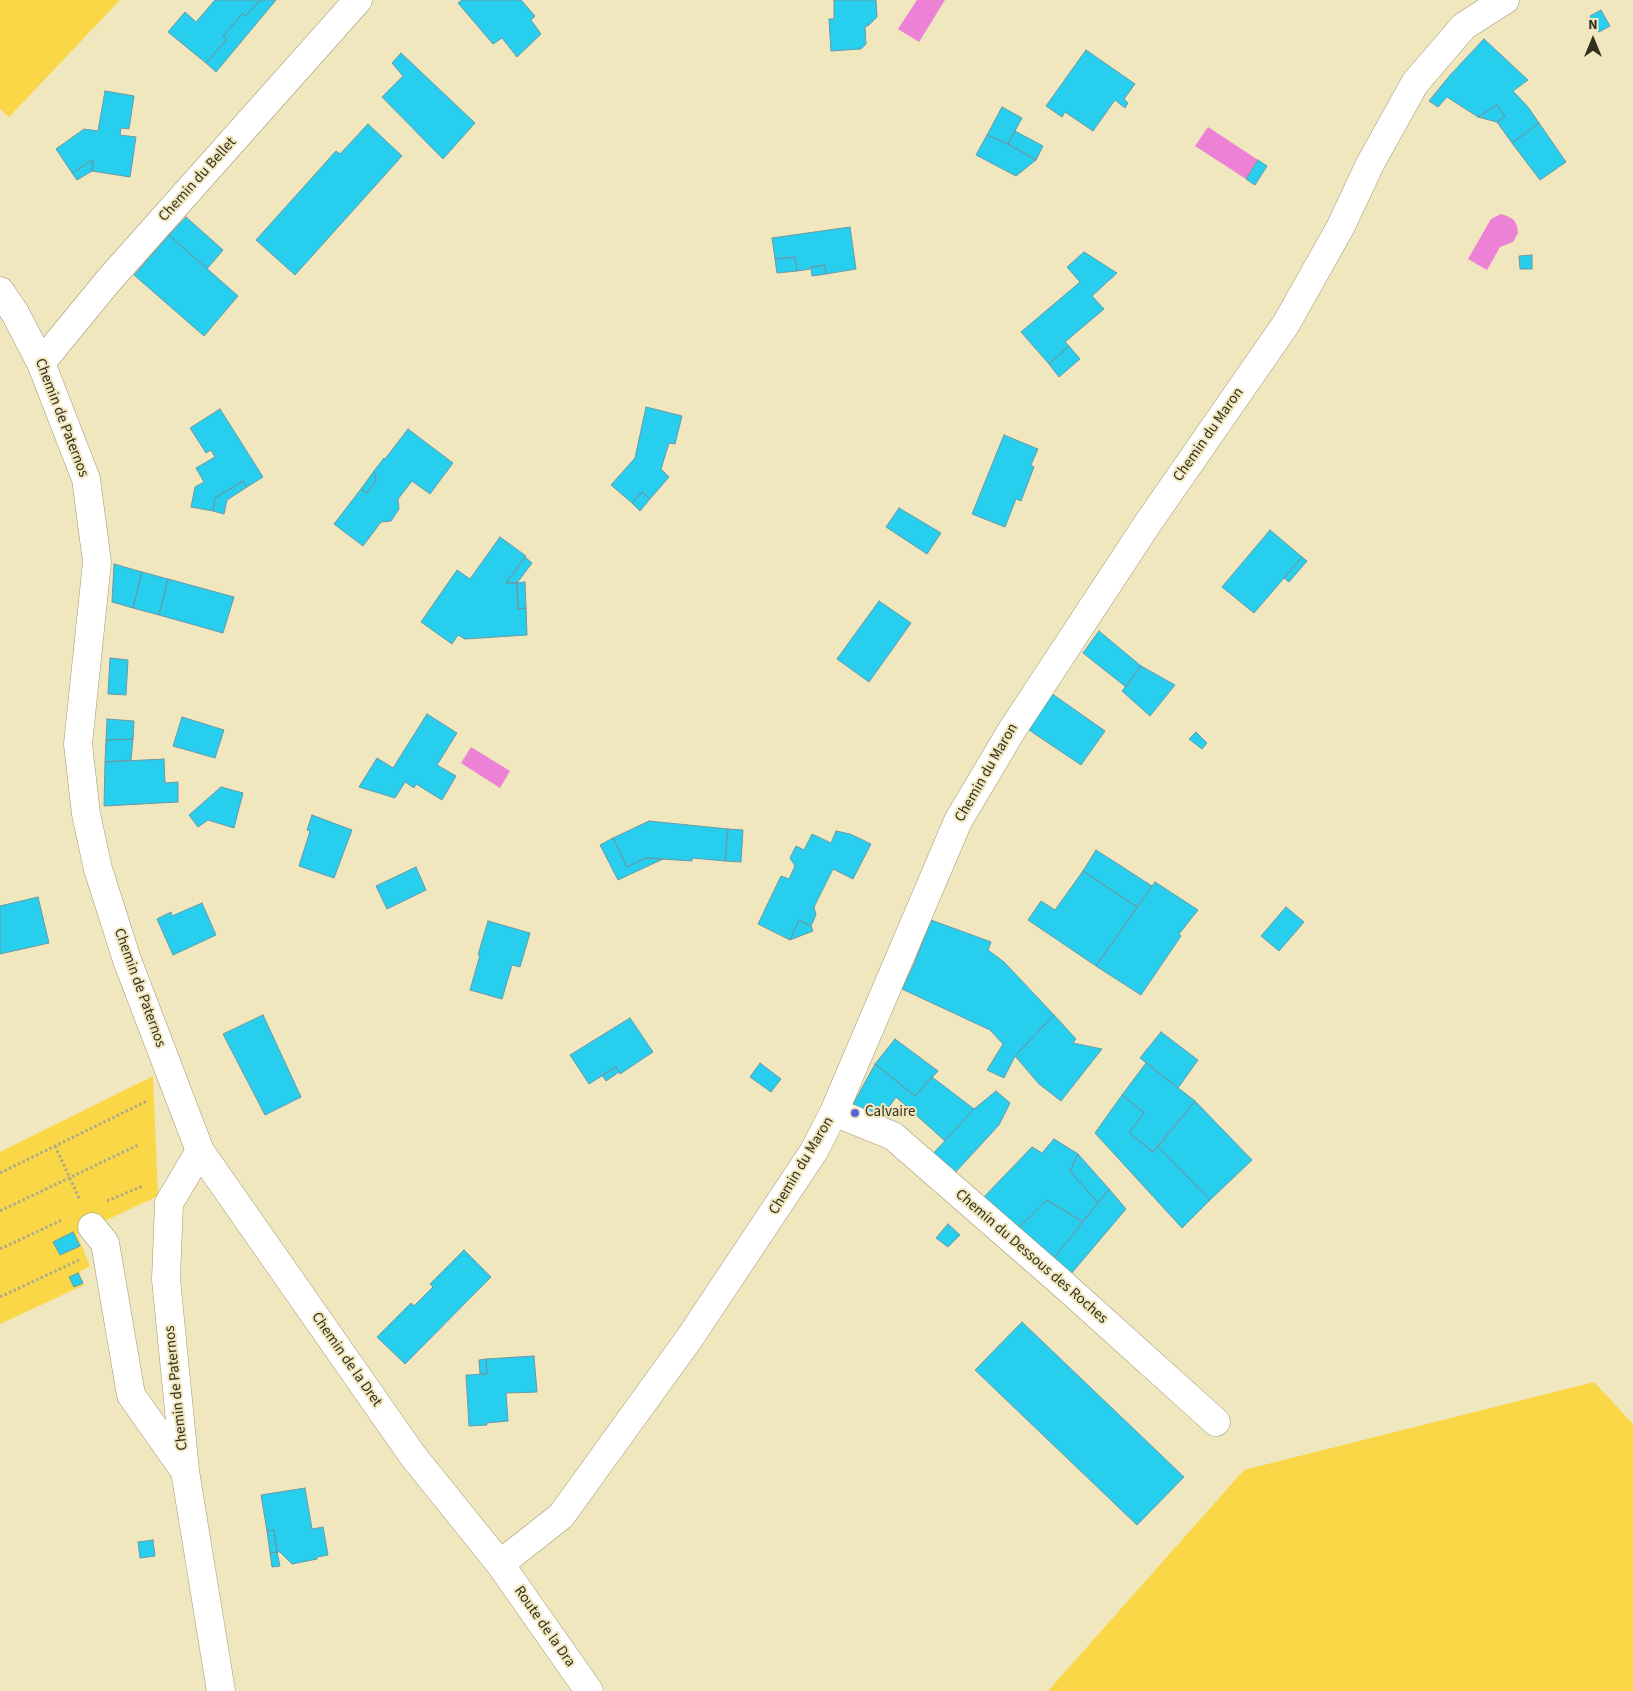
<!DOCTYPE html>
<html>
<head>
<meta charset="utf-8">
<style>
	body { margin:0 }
	#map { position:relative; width:1633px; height:1691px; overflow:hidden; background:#f1e7bf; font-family:"Source Sans 3",sans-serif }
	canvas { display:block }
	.north { position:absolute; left:1568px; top:15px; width:50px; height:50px; -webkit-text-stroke:4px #f1e7bf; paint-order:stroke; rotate:0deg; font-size:14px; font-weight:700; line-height:20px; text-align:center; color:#332f1f }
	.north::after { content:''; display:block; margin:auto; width:18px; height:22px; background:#332f1f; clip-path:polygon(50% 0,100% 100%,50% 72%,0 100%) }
</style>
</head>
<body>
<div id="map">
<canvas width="1633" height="1691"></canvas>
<div class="north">N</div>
</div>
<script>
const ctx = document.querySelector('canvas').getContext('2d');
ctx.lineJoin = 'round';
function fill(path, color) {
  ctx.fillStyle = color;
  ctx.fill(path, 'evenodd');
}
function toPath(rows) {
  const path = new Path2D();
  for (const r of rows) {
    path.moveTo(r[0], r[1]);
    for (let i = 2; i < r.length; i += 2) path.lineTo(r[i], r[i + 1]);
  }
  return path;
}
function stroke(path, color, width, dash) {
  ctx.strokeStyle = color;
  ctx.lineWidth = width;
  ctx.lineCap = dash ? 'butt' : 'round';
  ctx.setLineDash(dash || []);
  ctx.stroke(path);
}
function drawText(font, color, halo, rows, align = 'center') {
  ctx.font = font + ' "Source Sans 3",sans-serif';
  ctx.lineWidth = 4;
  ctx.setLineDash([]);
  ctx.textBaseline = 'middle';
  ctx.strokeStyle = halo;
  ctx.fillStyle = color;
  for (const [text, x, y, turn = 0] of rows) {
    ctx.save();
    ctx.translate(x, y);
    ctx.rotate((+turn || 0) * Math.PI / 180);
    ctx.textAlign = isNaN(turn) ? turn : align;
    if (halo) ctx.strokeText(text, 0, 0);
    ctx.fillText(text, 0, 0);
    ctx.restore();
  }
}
fill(toPath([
	[0,0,120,0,9,117,0,109],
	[153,1076,158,1196,77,1234,90,1266,79,1272,84,1285,0,1324,0,1152],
	[1594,1382,1633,1424,1633,1691,1048,1691,1244,1470]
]), '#f9d747');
fill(toPath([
	[917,0,945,0,919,42,898,29],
	[1208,127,1258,160,1246,179,1195,146],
	[1501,214,1507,216,1514,220,1517,226,1518,233,1513,242,1500,247,1487,270,1468,259,1491,219],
	[471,747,510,771,500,788,461,763]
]), '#ec81d6');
const building = toPath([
	[215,0,260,0,246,16,243,13,223,36,227,39,206,63,168,32,185,12,196,22,215,0],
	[260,0,276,0,216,72,206,63,227,39,223,36,243,13,246,16,260,0],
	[462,0,521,0,535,16,531,20,541,34,517,57,502,38,493,44,458,3,462,0],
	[834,0,876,0,877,17,868,26,865,26,866,44,861,49,831,51,829,19,834,19,834,0],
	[1601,10,1610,26,1599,32,1590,16,1601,10],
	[1484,39,1528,80,1513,91,1528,107,1539,123,1512,143,1497,122,1505,116,1497,105,1478,117,1447,97,1438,107,1429,101,1451,74,1484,39],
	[1086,50,1135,84,1124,99,1128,103,1125,108,1115,100,1093,131,1065,112,1062,117,1046,106,1086,50],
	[401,53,475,123,443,159,382,97,403,76,392,63,401,53],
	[105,91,134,96,129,129,121,128,120,135,136,137,130,177,92,171,93,161,91,161,72,173,56,149,84,129,98,131,105,91],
	[1497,105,1505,116,1497,122,1478,117,1497,105],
	[1002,107,1022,118,1008,144,987,135,1002,107],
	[1539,123,1566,162,1540,180,1512,143,1539,123],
	[368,124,402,156,295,275,256,240,336,151,340,154,368,124],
	[1015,131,1043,146,1036,160,1008,144,1015,131],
	[987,135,1008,144,1036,160,1016,176,976,155,987,135],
	[1258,160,1267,166,1255,185,1246,179,1258,160],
	[91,161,93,161,92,171,77,180,72,173,91,161],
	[186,217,223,250,207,269,169,235,186,217],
	[850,227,856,269,826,274,825,265,811,267,811,269,797,271,795,257,775,259,772,238,850,227],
	[169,235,238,296,204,336,134,275,169,235],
	[1084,252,1117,273,1092,296,1104,309,1065,342,1069,346,1049,364,1021,332,1080,282,1067,267,1084,252],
	[1532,255,1532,269,1520,269,1519,256,1532,255],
	[795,257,797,271,777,273,775,259,795,257],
	[825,265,826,274,812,276,811,267,825,265],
	[1069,346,1080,359,1059,377,1049,364,1069,346],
	[646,407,682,416,675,444,669,443,661,469,669,477,650,499,642,492,632,503,611,485,635,458,646,407],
	[220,409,263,477,247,487,243,481,215,498,213,511,191,507,195,487,204,482,196,468,215,457,211,450,206,453,190,428,220,409],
	[408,429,453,463,430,494,412,481,398,499,399,509,391,521,381,522,363,546,334,524,361,489,367,493,376,481,374,471,384,458,385,459,408,429],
	[1004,435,1038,449,1031,465,1034,467,1021,501,1016,499,1005,527,972,514,1004,435],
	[374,471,376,481,367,493,361,489,374,471],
	[243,481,247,487,227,500,224,514,213,511,215,498,243,481],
	[642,492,650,499,640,511,632,503,642,492],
	[899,508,941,533,927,554,886,527,899,508],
	[1270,530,1302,557,1254,613,1222,587,1270,530],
	[500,537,526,556,506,583,517,583,518,609,526,608,527,635,465,639,458,635,452,644,421,622,457,570,470,579,500,537],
	[525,557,532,563,517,583,506,583,525,557],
	[1302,557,1307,561,1289,582,1284,578,1302,557],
	[114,564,142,572,133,608,112,602,114,564],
	[142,572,168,579,159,615,133,608,142,572],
	[168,579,234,597,223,633,159,615,168,579],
	[525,582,526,608,518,609,517,583,525,582],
	[879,601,911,623,869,682,837,659,879,601],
	[1099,631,1141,666,1126,687,1083,653,1099,631],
	[110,658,128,660,126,695,108,694,110,658],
	[1141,666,1175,685,1150,716,1122,691,1141,666],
	[1051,693,1105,731,1081,765,1029,730,1051,693],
	[427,714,457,733,437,765,456,776,442,800,416,784,414,788,405,782,395,798,359,787,377,758,393,768,427,714],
	[182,717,224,730,215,758,173,746,182,717],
	[107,719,134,721,133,739,106,740,107,719],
	[1196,732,1207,743,1202,749,1189,739,1196,732],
	[133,739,131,760,105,762,106,740,133,739],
	[164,759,165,783,178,782,178,802,104,806,105,762,164,759],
	[221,787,243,793,234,828,208,820,198,827,189,815,221,787],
	[312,815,352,830,334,878,299,866,310,831,307,830,312,815],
	[649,821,728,829,725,861,692,858,692,861,646,858,627,867,613,838,649,821],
	[728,829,743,830,741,862,725,861,728,829],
	[836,831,850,834,871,844,853,879,833,869,814,907,816,915,811,926,799,920,790,940,758,924,781,876,789,879,795,866,790,858,796,846,804,850,812,834,831,843,836,831],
	[613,838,627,867,646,858,663,859,618,880,600,845,613,838],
	[1096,850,1152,886,1137,907,1083,871,1096,850],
	[416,867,426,890,387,909,376,886,416,867],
	[1083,871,1137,907,1096,966,1028,920,1041,901,1055,910,1083,871],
	[1155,882,1198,910,1179,934,1181,936,1141,995,1096,966,1155,882],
	[38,897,49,943,0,954,0,906,38,897],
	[202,903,216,935,173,955,157,919,171,912,172,916,202,903],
	[1286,907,1304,922,1279,951,1261,936,1286,907],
	[799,920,811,926,813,931,790,940,799,920],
	[931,920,991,942,988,950,1004,962,1054,1015,1015,1056,1004,1078,987,1070,1003,1044,990,1030,902,989,914,964,931,920],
	[488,921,530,933,520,967,512,965,502,999,470,990,480,955,478,955,488,921],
	[263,1015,301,1097,265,1115,223,1034,263,1015],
	[1054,1015,1076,1039,1073,1043,1102,1049,1061,1101,1039,1084,1015,1056,1054,1015],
	[630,1018,653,1052,620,1074,616,1067,589,1084,570,1055,630,1018],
	[1161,1032,1198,1060,1178,1088,1140,1058,1161,1032],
	[895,1039,938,1071,915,1096,875,1064,895,1039],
	[760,1063,781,1079,771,1092,750,1077,760,1063],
	[1146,1063,1195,1101,1153,1152,1129,1133,1144,1113,1122,1095,1146,1063],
	[875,1064,915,1096,932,1077,974,1109,945,1141,896,1097,879,1121,851,1108,875,1064],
	[616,1067,619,1072,606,1081,602,1075,616,1067],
	[996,1091,1010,1103,999,1125,953,1175,929,1158,974,1109,996,1091],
	[1122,1095,1144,1113,1129,1133,1153,1152,1158,1147,1210,1200,1182,1228,1095,1133,1122,1095],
	[1195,1101,1252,1160,1210,1200,1158,1147,1195,1101],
	[1054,1139,1078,1154,1070,1171,1098,1203,1083,1222,1047,1200,1015,1231,981,1200,1032,1147,1042,1153,1054,1139],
	[1078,1154,1109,1189,1098,1203,1070,1171,1078,1154],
	[1109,1189,1126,1209,1070,1275,1053,1259,1109,1189],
	[1047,1200,1083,1222,1053,1259,1018,1229,1047,1200],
	[948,1224,960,1235,948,1247,936,1238,948,1224],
	[73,1232,80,1246,60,1255,53,1242,73,1232],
	[464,1250,491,1277,405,1364,377,1337,411,1303,414,1306,433,1287,430,1284,464,1250],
	[78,1273,83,1283,74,1287,69,1277,78,1273],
	[1022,1322,1184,1477,1137,1525,975,1370,1022,1322],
	[534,1356,537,1392,506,1393,508,1421,486,1423,487,1425,469,1426,466,1375,487,1374,486,1359,534,1356],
	[486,1359,487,1374,480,1374,479,1360,486,1359],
	[305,1488,312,1529,323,1527,328,1555,317,1557,317,1559,292,1564,280,1552,277,1552,274,1530,267,1531,261,1495,305,1488],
	[274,1530,277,1552,270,1553,267,1531,274,1530],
	[153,1540,155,1556,140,1558,138,1542,153,1540],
	[277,1552,280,1566,272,1567,270,1553,277,1552]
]);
fill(building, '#28ceee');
stroke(building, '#6b99a4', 1);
const minor = toPath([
	[0,291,15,313,41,363,86,479,97,562,78,744,86,814,98,869,127,960,200,1151,413,1456,500,1564,589,1691],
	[41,363,109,280,358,0],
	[834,1112,893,1136,1064,1285,1216,1422],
	[200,1151,169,1203,166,1279,185,1471,221,1691],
	[92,1227,105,1243,131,1395,184,1470],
	[500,1564,561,1516,691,1336,814,1151,834,1112,958,821,1012,730,1148,523,1286,324,1341,226,1370,164,1415,83,1464,26,1505,0]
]);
stroke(minor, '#a19873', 29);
stroke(toPath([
	[55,1146,80,1200],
	[0,1173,147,1101],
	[107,1201,143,1186],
	[0,1211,138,1145],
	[0,1249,62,1220],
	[0,1297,79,1260]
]), '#b1a989', 3, [2.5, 2.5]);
stroke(minor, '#fff', 28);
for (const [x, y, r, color] of [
	[855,1113,5,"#5862d9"]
]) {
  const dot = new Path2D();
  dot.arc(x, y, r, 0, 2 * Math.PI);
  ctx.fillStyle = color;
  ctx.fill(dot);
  stroke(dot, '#f1e7bf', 2);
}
drawText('15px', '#332f1f', '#f1e7bf', [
	["Chemin du Bellet",198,180,-48],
	["Chemin de Paternos",61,418,69],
	["Chemin du Maron",1209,435,-55],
	["Chemin du Maron",987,773,-60],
	["Chemin de Paternos",139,988,70],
	["Chemin du Maron",802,1166,-59],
	["Chemin du Dessous des Roches",1031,1257,41],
	["Chemin de la Dret",346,1360,55],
	["Chemin de Paternos",177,1388,-96],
	["Route de la Dra",544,1627,55]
]);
drawText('15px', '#332f1f', '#f1e7bf', [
	["Calvaire",865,1113]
], 'left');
</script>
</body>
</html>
